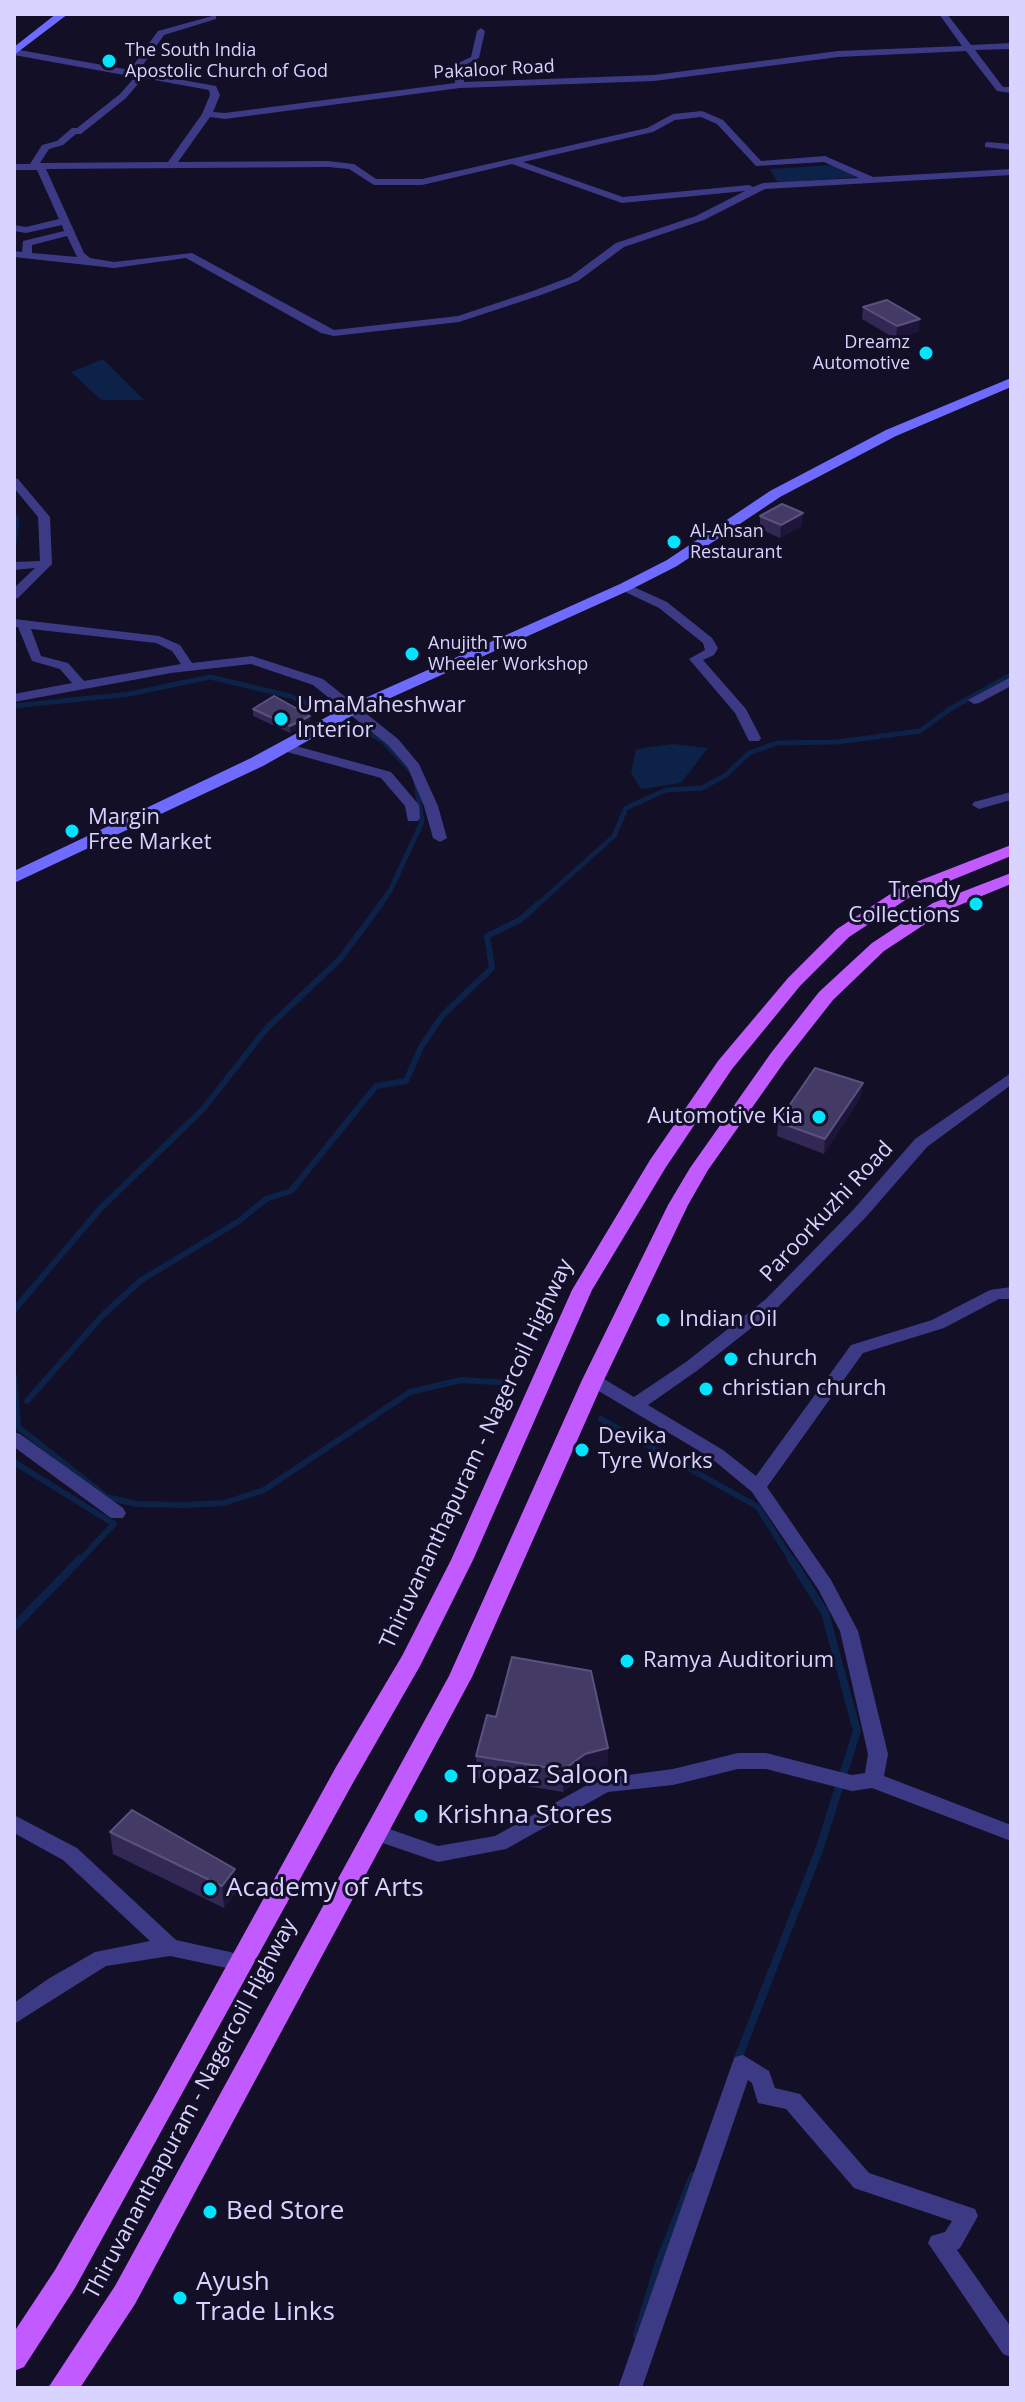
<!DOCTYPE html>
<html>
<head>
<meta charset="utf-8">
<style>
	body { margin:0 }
	#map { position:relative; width:1025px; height:2402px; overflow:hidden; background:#130f26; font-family:"Open Sans",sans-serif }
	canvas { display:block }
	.frame { position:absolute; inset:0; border:16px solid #d9d4ff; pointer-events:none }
</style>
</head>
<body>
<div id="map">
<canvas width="1025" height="2402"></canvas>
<div class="frame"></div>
</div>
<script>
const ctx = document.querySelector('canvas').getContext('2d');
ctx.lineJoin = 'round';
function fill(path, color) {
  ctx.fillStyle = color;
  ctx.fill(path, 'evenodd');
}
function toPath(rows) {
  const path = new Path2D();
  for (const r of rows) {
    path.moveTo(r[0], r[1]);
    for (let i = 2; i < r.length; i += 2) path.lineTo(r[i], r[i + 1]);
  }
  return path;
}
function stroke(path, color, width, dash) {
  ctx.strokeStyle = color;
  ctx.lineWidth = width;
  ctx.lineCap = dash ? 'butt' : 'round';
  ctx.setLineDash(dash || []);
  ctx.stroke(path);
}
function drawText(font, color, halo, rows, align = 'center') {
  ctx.font = font + ' "Open Sans",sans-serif';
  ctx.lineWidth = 6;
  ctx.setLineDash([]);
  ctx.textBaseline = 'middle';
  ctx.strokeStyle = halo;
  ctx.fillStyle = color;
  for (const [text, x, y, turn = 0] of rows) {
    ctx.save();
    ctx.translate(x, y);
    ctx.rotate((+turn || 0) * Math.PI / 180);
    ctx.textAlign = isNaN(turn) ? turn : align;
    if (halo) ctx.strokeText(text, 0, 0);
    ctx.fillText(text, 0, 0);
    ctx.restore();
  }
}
fill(toPath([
	[831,165,857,177,778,183,770,169],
	[103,359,144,400,101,400,71,372],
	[673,744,708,748,681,783,641,789,631,773,636,749]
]), '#0c2248');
stroke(toPath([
	[14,515,17,520,14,544],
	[14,706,129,694,210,677,290,696,320,710],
	[341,720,382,740,412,772],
	[379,906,390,891,422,822,416,782],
	[536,906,614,836,626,808,666,790,702,788,726,775,749,753,777,743,837,742,920,731,950,709,1011,675]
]), '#0c2248', 5);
stroke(toPath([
	[14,1310,100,1209,204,1108,266,1029,340,959,381,904],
	[14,1376,18,1427,107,1497,136,1504,184,1505,224,1503,264,1490,410,1392,461,1380,511,1383],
	[27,1401,102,1316,140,1281,239,1221,266,1199,291,1191,376,1086,406,1081,421,1047,442,1016,492,968,487,936,520,920,538,904],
	[601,1419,758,1507,792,1561],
	[14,1462,114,1524,79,1561]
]), '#0c2248', 6);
stroke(toPath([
	[14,1627,80,1559],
	[737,2061,819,1850,857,1731,825,1613,791,1559],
	[637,2335,659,2263,693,2176]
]), '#0c2248', 8);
fill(toPath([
	[939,14,947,14,971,45,1011,43,1011,49,975,50,1003,87,1011,87,1011,93,997,91,966,51,838,57,654,81,460,88,225,119,210,117,178,162,328,161,354,164,376,179,422,179,647,128,673,114,702,111,723,120,761,161,825,156,873,177,1011,169,1011,175,765,189,704,220,624,247,578,281,541,295,459,322,334,336,321,333,186,258,114,268,14,257,14,251,22,252,23,241,64,231,62,225,26,233,14,231,14,225,26,227,59,219,37,170,14,170,14,164,30,164,42,145,57,141,72,128,77,128,120,94,135,77,14,55,14,49,130,70,158,31,216,15,216,19,164,35,138,72,216,86,220,95,213,112,225,113,455,83,454,65,471,57,477,31,481,28,485,31,479,58,463,66,464,82,654,75,838,51,962,46,939,14],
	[143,78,209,90,210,95,202,114,168,162,40,163,49,149,63,145,76,134,81,134,126,98,143,78],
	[701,117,717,124,756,166,824,162,859,178,763,183,753,187,749,185,623,197,523,162,653,132,675,120,701,117],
	[512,164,622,203,745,191,696,216,616,243,570,277,533,291,458,316,334,330,192,253,114,262,90,258,84,253,46,169,328,167,349,169,374,185,422,185,512,164],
	[67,236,77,257,32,253,32,245,67,236],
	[988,142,1011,144,1011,150,985,147,985,143,988,142],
	[14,478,18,479,50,517,52,564,18,598,14,599,14,588,35,568,14,570,14,562,40,561,38,517,14,488,14,478],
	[625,583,667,602,712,638,718,648,714,655,703,660,746,709,761,738,759,741,749,741,735,713,689,659,705,650,703,643,659,608,621,590,621,584,625,583],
	[14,619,159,636,180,645,192,663,252,656,323,679,398,739,419,764,438,806,447,838,440,842,433,838,424,806,408,768,388,745,313,685,251,664,171,673,14,702,14,694,72,683,60,669,32,661,18,627,14,627,14,619],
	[31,629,156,643,172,651,181,664,84,681,68,663,41,656,31,629],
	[1011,677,1011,686,979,703,974,704,968,700,1011,677],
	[285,743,391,772,419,805,420,818,418,821,408,821,405,806,381,778,280,750,280,744,285,743],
	[1011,792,1011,800,979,809,972,805,974,802,1011,792],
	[1011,1073,1011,1085,927,1147,866,1217,778,1307,698,1370,648,1405,723,1450,756,1476,851,1345,932,1320,990,1290,1011,1287,1011,1299,999,1299,944,1328,863,1353,767,1487,831,1580,858,1631,888,1754,884,1776,1011,1825,1011,1841,872,1788,852,1791,766,1769,738,1769,673,1785,608,1792,506,1849,438,1862,368,1838,365,1832,368,1826,375,1824,438,1846,495,1836,598,1779,673,1769,738,1753,766,1753,852,1775,865,1773,868,1754,840,1631,818,1589,752,1492,711,1458,587,1384,584,1380,587,1376,599,1376,634,1397,686,1362,766,1299,854,1209,915,1139,1011,1073],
	[14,1432,20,1434,123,1508,126,1513,123,1518,111,1518,14,1447,14,1432],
	[14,1815,77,1848,176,1940,248,1956,251,1962,248,1968,241,1971,170,1956,106,1966,14,2024,14,2003,48,1979,95,1952,150,1941,63,1860,14,1833,14,1815],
	[743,2055,769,2071,775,2088,800,2094,869,2173,975,2209,978,2216,960,2248,957,2250,1011,2327,1011,2357,1003,2354,928,2243,931,2236,945,2232,952,2221,854,2188,786,2109,758,2103,752,2083,748,2080,642,2388,618,2388,732,2064,735,2057,743,2055]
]), '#3d3a85');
fill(toPath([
	[56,14,68,14,14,55,14,47,56,14],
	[1011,378,1011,387,896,436,780,497,677,566,630,590,357,713,263,766,14,883,14,871,251,758,345,707,620,584,667,560,770,491,886,430,1011,378]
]), '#6f6bff');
fill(toPath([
	[1011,845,1011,856,910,897,849,937,800,986,732,1069,666,1167,592,1290,473,1560,420,1666,354,1781,75,2288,24,2367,14,2371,14,2332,55,2270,152,2101,336,1767,402,1656,451,1560,572,1290,650,1160,718,1061,788,978,837,929,898,889,1011,845],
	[1011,873,1011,884,945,911,884,951,833,1000,785,1061,708,1170,688,1205,604,1380,472,1677,135,2304,80,2388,48,2388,115,2286,449,1676,582,1380,668,1205,690,1168,771,1053,819,992,872,943,933,903,1011,873]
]), '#c25bff');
fill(toPath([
	[863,307,919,331,896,339,862,319],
	[760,516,802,526,780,538,760,529],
	[253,709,310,722,290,733,253,716],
	[861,1097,824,1154,777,1136,778,1122],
	[608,1748,607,1770,584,1776,563,1792,477,1778,476,1756],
	[110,1832,237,1891,224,1908,113,1854]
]), '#312854');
fill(toPath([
	[920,319,919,331,896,339,897,326],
	[803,513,802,526,780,538,781,525],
	[310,716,310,722,290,733,290,726],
	[863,1083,861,1097,824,1154,825,1139],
	[608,1748,607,1770,584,1776,563,1792,563,1770,585,1754],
	[235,1869,237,1891,224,1908,222,1886]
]), '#1d163a');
const building = toPath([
	[887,300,920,319,897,326,863,307,887,300],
	[782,504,803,513,781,525,760,516,782,504],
	[274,696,310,716,290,726,253,709,274,696],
	[815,1068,863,1083,825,1139,778,1122,815,1068],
	[512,1657,591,1671,608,1748,585,1754,563,1770,476,1756,487,1715,496,1717,512,1657],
	[132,1810,235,1869,222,1886,110,1832,132,1810]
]);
fill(building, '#433a66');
stroke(building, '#5a527e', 2);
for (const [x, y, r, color] of [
	[109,61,8,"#00e5ff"],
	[926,353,8,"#00e5ff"],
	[674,542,8,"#00e5ff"],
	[412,654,8,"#00e5ff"],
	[281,719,8,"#00e5ff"],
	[72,831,8,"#00e5ff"],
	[976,904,8,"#00e5ff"],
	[819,1117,8,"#00e5ff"],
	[663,1320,8,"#00e5ff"],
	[731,1359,8,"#00e5ff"],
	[706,1389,8,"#00e5ff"],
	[582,1450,8,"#00e5ff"],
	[627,1661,8,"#00e5ff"],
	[451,1776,8,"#00e5ff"],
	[421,1816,8,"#00e5ff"],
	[210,1889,8,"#00e5ff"],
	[210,2212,8,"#00e5ff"],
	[180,2298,8,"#00e5ff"]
]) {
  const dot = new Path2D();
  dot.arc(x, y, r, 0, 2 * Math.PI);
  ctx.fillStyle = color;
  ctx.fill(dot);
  stroke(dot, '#130f26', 3);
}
drawText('18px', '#d9d4ff', '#130f26', [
	["The South India",125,51],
	["Apostolic Church of God",125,72],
	["Dreamz",910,343,"right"],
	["Automotive",910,364,"right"],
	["Al-Ahsan",690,532],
	["Restaurant",690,553],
	["Anujith Two",428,644],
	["Wheeler Workshop",428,665]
], 'left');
drawText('18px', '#d9d4ff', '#130f26', [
	["Pakaloor Road",494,70,-3]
]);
drawText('22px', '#d9d4ff', '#130f26', [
	["UmaMaheshwar",297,706],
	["Interior",297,731],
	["Margin",88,818],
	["Free Market",88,843],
	["Trendy",960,891,"right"],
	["Collections",960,916,"right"],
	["Automotive Kia",803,1117,"right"],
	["Indian Oil",679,1320],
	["church",747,1359],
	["christian church",722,1389],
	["Devika",598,1437],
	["Tyre Works",598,1462],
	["Ramya Auditorium",643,1661]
], 'left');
drawText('22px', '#d9d4ff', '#130f26', [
	["Paroorkuzhi Road",827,1212,-47],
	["Thiruvananthapuram - Nagercoil Highway",477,1454,-65],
	["Thiruvananthapuram - Nagercoil Highway",191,2109,-62]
]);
drawText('26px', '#d9d4ff', '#130f26', [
	["Topaz Saloon",467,1776],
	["Krishna Stores",437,1816],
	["Academy of Arts",226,1889],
	["Bed Store",226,2212],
	["Ayush",196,2283],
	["Trade Links",196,2313]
], 'left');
</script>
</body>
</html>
